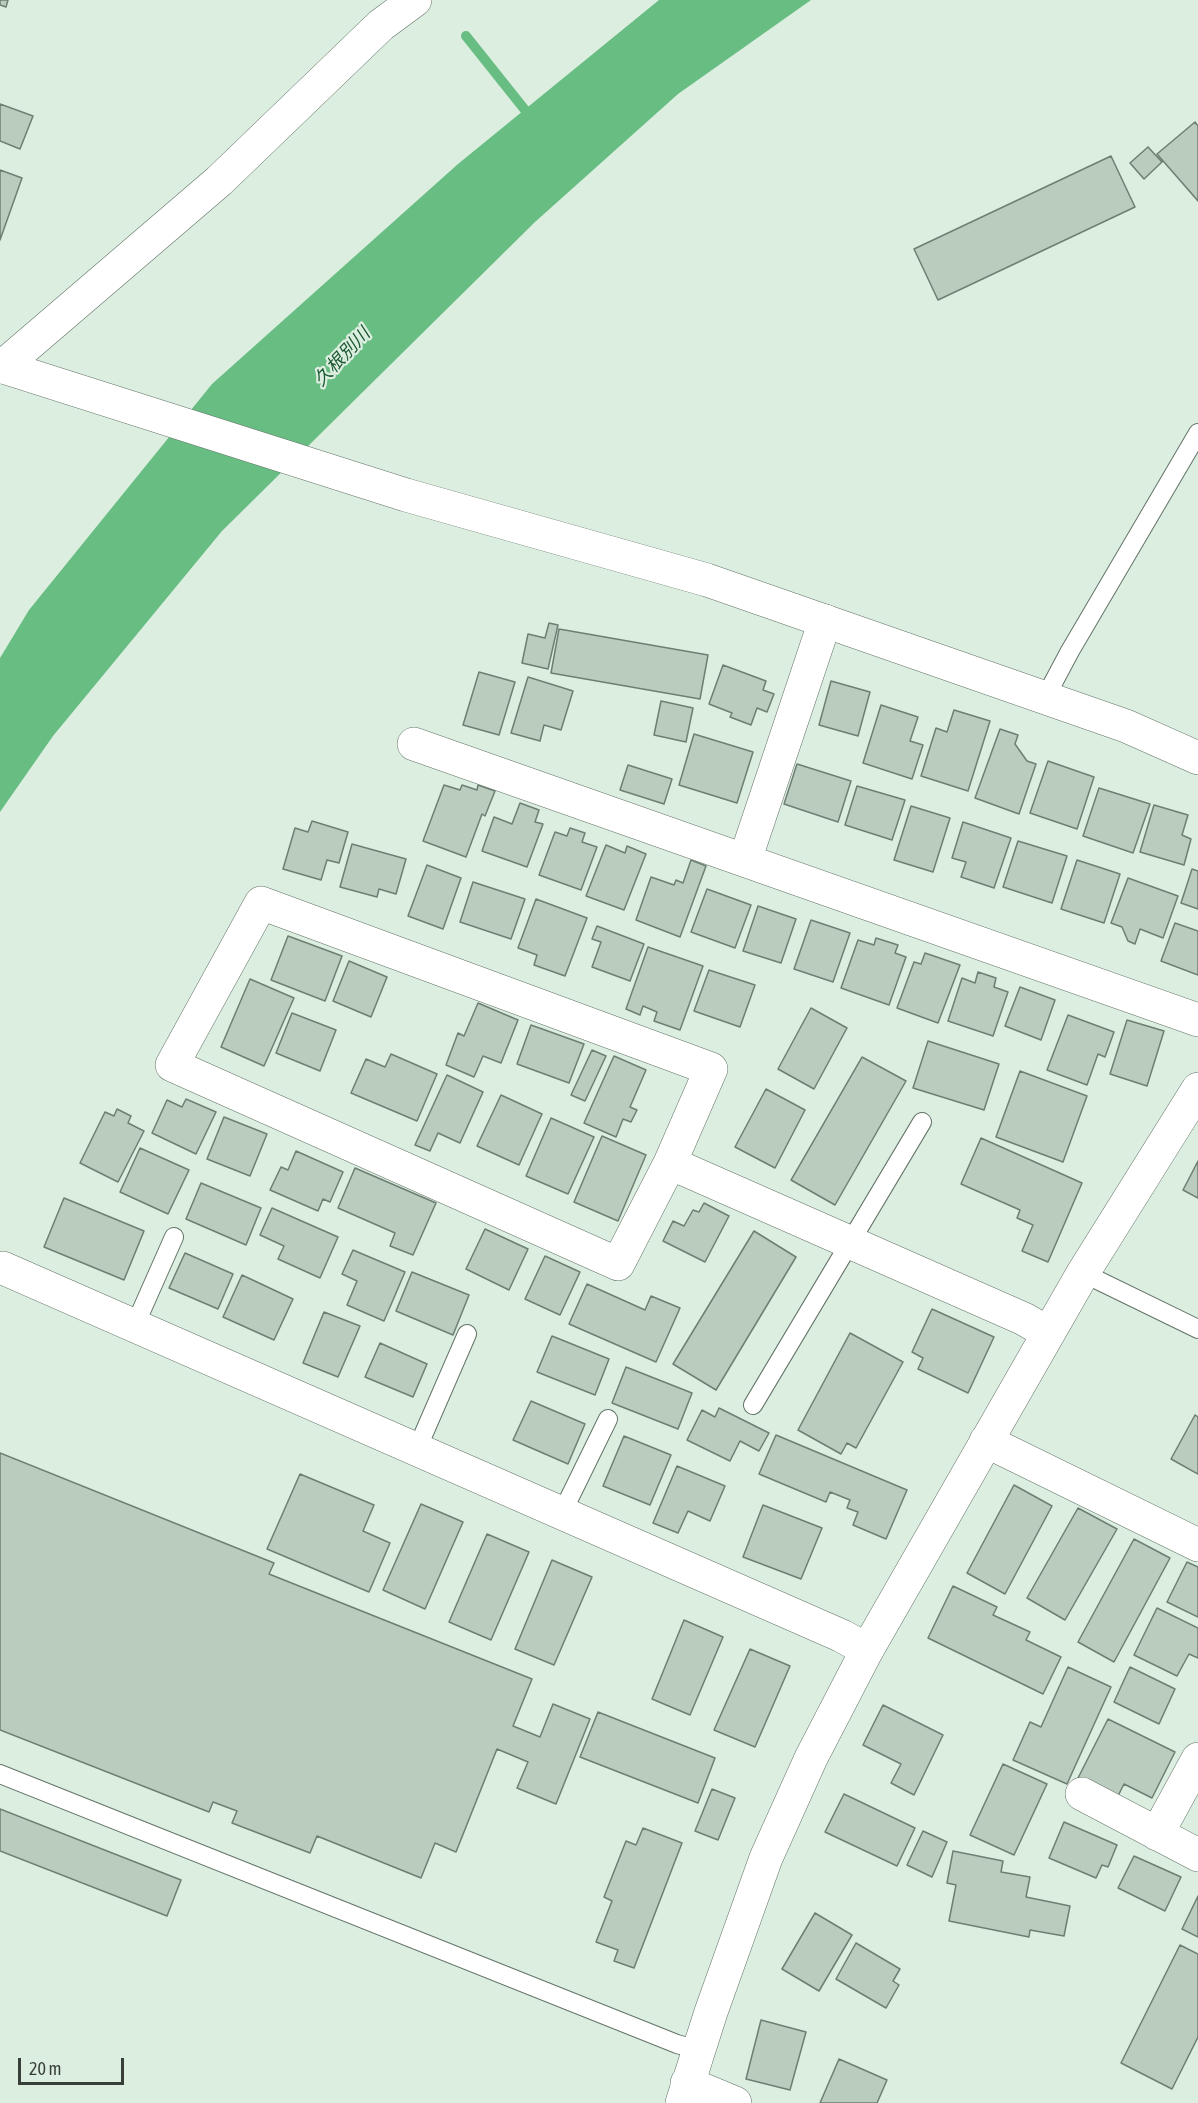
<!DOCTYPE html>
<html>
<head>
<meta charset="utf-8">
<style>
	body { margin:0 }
	#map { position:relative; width:1198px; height:2103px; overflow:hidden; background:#dceee0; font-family:"Asap Condensed",sans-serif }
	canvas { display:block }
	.scale { position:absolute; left:18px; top:2058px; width:106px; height:27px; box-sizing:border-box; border:3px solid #383f3a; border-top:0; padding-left:8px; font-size:18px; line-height:21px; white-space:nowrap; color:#383f3a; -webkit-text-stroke:4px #dceee0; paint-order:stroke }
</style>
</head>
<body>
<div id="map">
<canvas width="1198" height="2103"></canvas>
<div class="scale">20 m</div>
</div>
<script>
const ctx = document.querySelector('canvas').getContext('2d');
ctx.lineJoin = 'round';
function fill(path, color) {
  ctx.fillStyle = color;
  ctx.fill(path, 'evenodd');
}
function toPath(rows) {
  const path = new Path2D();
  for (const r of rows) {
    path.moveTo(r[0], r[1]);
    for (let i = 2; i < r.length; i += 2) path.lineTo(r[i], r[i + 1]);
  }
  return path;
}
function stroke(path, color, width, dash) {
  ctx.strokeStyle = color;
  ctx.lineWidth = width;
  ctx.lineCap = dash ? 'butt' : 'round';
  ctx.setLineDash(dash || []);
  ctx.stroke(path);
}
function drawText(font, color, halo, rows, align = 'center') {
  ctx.font = font + ' "Asap Condensed","Noto Sans JP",sans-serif';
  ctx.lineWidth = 4.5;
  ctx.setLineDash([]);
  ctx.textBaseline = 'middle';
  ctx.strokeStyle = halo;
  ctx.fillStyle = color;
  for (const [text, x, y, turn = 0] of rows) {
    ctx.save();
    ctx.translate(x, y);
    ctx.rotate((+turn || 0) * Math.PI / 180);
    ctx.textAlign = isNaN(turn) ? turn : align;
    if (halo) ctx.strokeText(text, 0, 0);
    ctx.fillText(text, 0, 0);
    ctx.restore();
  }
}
fill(toPath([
	[659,0,811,0,678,94,535,222,222,531,53,736,0,812,0,658,29,610,212,384,458,164]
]), '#68bd82');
stroke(toPath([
	[466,36,533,120]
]), '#68bd82', 10);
const building = toPath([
	[0,0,8,0,6,7,0,5,0,0],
	[0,104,33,116,20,149,0,141,0,104],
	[1195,122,1198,126,1198,201,1157,154,1195,122],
	[1148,147,1162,162,1144,179,1130,163,1148,147],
	[1111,156,1135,207,938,300,914,249,1111,156],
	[0,170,22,178,0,240,0,170],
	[549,623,558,625,548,669,522,663,528,634,545,638,549,623],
	[559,629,708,655,700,699,551,673,559,629],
	[723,665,766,681,763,690,774,694,767,712,757,708,751,725,730,717,732,713,709,704,723,665],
	[479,672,515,682,499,735,463,725,479,672],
	[528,677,573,691,561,730,544,725,540,741,511,733,528,677],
	[831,681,870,692,858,736,819,725,831,681],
	[661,701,693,708,686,742,654,735,661,701],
	[881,705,918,717,910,741,923,745,912,779,863,763,881,705],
	[954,710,990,721,968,791,921,776,936,728,947,732,954,710],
	[1000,729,1018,735,1015,744,1027,761,1036,764,1019,814,975,798,1000,729],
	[694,734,753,752,737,803,679,785,694,734],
	[1048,761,1094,777,1077,829,1030,813,1048,761],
	[797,764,851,781,838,822,784,804,797,764],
	[628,765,672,779,664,804,620,790,628,765],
	[444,785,460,790,462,785,477,790,478,785,495,791,485,816,482,814,466,857,423,841,444,785],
	[857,786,905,800,892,840,845,825,857,786],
	[1099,788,1150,804,1133,853,1083,836,1099,788],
	[520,803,539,810,535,822,543,824,527,867,482,851,494,817,512,824,520,803],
	[1154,805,1188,815,1182,835,1191,839,1184,865,1140,852,1154,805],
	[911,806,950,818,933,872,894,860,911,806],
	[312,821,348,832,339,863,327,860,321,880,283,869,295,828,308,832,312,821],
	[963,822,1011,838,994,888,961,877,966,862,952,858,963,822],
	[570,828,585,833,582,842,597,847,581,890,539,875,555,832,567,836,570,828],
	[1018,841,1067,856,1052,903,1003,887,1018,841],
	[352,844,406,859,396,894,379,889,377,897,340,887,352,844],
	[606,845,625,853,627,846,646,854,624,910,586,896,606,845],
	[691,860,706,866,680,937,636,920,651,877,674,885,676,880,683,883,691,860],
	[1077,860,1120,874,1104,923,1061,909,1077,860],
	[427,865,461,878,443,929,408,916,427,865],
	[1192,869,1198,871,1198,909,1181,903,1192,869],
	[1128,878,1178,896,1163,938,1140,929,1135,944,1128,941,1122,927,1111,923,1128,878],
	[473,882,525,899,511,939,460,922,473,882],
	[707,889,751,905,735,948,691,932,707,889],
	[536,899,587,918,565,976,534,965,537,955,518,948,536,899],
	[758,906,796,919,781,963,743,951,758,906],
	[811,920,850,933,833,982,794,969,811,920],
	[1175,923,1198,931,1198,975,1161,961,1175,923],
	[597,926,644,944,630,981,592,967,601,942,592,939,597,926],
	[288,936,342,956,325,1001,271,980,288,936],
	[876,938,898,945,895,953,906,957,889,1005,841,988,858,940,874,945,876,938],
	[648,947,703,966,680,1030,654,1021,657,1012,643,1006,640,1015,626,1009,648,947],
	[925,953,960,965,938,1023,897,1008,914,962,921,964,925,953],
	[349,961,387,977,371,1017,333,1001,349,961],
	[709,970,755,985,740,1027,694,1011,709,970],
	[978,972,996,978,994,987,1008,992,993,1036,948,1021,962,978,975,983,978,972],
	[250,979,294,998,264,1066,221,1047,250,979],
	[1020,987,1055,1000,1041,1040,1005,1026,1020,987],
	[478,1003,518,1020,501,1063,483,1056,474,1077,446,1065,458,1033,464,1036,478,1003],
	[811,1008,847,1028,814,1089,778,1069,811,1008],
	[292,1013,336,1030,320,1071,276,1053,292,1013],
	[1068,1015,1114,1032,1105,1057,1098,1054,1087,1085,1047,1070,1068,1015],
	[1127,1020,1164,1031,1147,1086,1110,1074,1127,1020],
	[531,1025,584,1044,569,1083,517,1064,531,1025],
	[928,1041,999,1064,984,1110,913,1088,928,1041],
	[592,1050,606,1056,585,1101,571,1095,592,1050],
	[391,1054,437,1074,417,1121,351,1093,366,1059,385,1067,391,1054],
	[614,1056,646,1070,630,1107,637,1110,631,1122,623,1119,616,1137,584,1123,614,1056],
	[862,1057,906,1081,835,1205,791,1180,862,1057],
	[1020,1071,1087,1096,1063,1162,996,1137,1020,1071],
	[447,1075,483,1092,460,1143,438,1133,430,1151,415,1145,447,1075],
	[766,1089,805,1110,775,1168,735,1147,766,1089],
	[501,1095,542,1114,519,1165,477,1146,501,1095],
	[186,1099,216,1112,196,1154,152,1133,167,1100,182,1107,186,1099],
	[117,1109,131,1116,128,1123,144,1131,118,1182,80,1163,105,1112,114,1116,117,1109],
	[224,1117,267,1134,250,1176,207,1159,224,1117],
	[551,1118,594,1137,568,1194,526,1176,551,1118],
	[602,1136,646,1155,618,1221,574,1202,602,1136],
	[981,1138,1082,1183,1048,1262,1022,1251,1033,1225,1017,1218,1020,1210,961,1184,981,1138],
	[140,1148,189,1170,168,1214,120,1192,140,1148],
	[296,1151,343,1172,330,1202,323,1199,318,1211,270,1190,281,1167,288,1170,296,1151],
	[1198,1161,1198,1198,1183,1190,1198,1161],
	[355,1168,436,1203,413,1255,390,1246,395,1233,338,1208,355,1168],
	[201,1183,261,1208,246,1245,186,1219,201,1183],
	[64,1198,144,1231,124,1280,44,1247,64,1198],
	[704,1203,729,1216,705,1262,663,1241,673,1221,684,1226,693,1210,699,1212,704,1203],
	[272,1208,338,1237,320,1278,278,1259,284,1246,260,1235,272,1208],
	[485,1229,528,1249,509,1290,466,1269,485,1229],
	[754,1231,796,1257,716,1390,673,1364,754,1231],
	[353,1250,405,1272,384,1321,347,1305,357,1281,342,1274,353,1250],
	[185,1253,233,1274,218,1309,169,1288,185,1253],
	[545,1256,580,1272,560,1315,525,1299,545,1256],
	[412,1272,469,1295,453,1335,396,1311,412,1272],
	[242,1275,293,1299,274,1340,223,1317,242,1275],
	[587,1284,645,1310,651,1296,680,1308,656,1362,569,1324,587,1284],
	[932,1309,994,1337,968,1393,918,1369,923,1358,912,1352,932,1309],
	[324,1312,360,1326,338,1377,303,1363,324,1312],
	[850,1333,903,1362,856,1448,847,1443,841,1454,798,1430,850,1333],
	[552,1336,609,1359,595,1395,537,1372,552,1336],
	[380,1343,427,1364,413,1397,365,1377,380,1343],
	[626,1367,692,1393,678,1429,612,1403,626,1367],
	[531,1401,585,1424,568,1464,513,1440,531,1401],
	[719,1408,769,1433,759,1451,740,1441,730,1461,687,1440,702,1410,715,1417,719,1408],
	[1195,1415,1198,1417,1198,1474,1171,1459,1195,1415],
	[776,1435,907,1490,886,1539,853,1525,858,1512,847,1508,850,1500,830,1492,826,1502,759,1474,776,1435],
	[624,1436,671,1455,650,1505,603,1486,624,1436],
	[0,1453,274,1563,269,1574,532,1679,513,1726,540,1737,553,1704,590,1719,556,1804,517,1788,528,1762,497,1749,456,1852,435,1843,421,1878,317,1836,310,1853,232,1823,237,1811,213,1802,209,1812,0,1730,0,1453],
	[677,1466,725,1486,710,1521,688,1511,678,1533,653,1523,677,1466],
	[300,1474,374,1505,363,1531,390,1543,369,1592,267,1549,300,1474],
	[1014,1485,1052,1506,1005,1594,967,1573,1014,1485],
	[421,1504,463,1522,425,1609,383,1590,421,1504],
	[763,1505,822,1528,801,1579,743,1557,763,1505],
	[1078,1508,1117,1529,1065,1620,1027,1598,1078,1508],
	[487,1534,529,1552,491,1640,449,1622,487,1534],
	[1134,1539,1170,1558,1114,1662,1078,1642,1134,1539],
	[552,1560,592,1577,554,1665,515,1649,552,1560],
	[1187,1562,1198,1567,1198,1617,1167,1602,1187,1562],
	[953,1586,997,1607,993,1615,1030,1632,1026,1640,1061,1657,1043,1694,928,1638,953,1586],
	[1157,1608,1198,1628,1198,1658,1189,1654,1177,1676,1134,1655,1157,1608],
	[684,1620,723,1637,690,1715,652,1699,684,1620],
	[750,1649,790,1666,755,1747,714,1730,750,1649],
	[1068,1667,1111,1687,1067,1784,1013,1760,1030,1722,1041,1727,1068,1667],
	[1130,1667,1175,1689,1159,1724,1114,1702,1130,1667],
	[883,1705,943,1735,914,1795,891,1783,901,1764,863,1745,883,1705],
	[598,1712,715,1758,698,1803,580,1757,598,1712],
	[1108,1719,1175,1752,1152,1798,1124,1784,1117,1798,1078,1778,1108,1719],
	[1003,1764,1047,1784,1014,1855,970,1835,1003,1764],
	[712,1789,735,1798,718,1840,695,1831,712,1789],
	[844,1794,915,1828,897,1866,825,1832,844,1794],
	[0,1809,181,1880,167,1916,0,1851,0,1809],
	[1064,1822,1117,1845,1108,1867,1102,1865,1096,1878,1049,1858,1064,1822],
	[643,1828,682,1843,634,1968,614,1961,618,1950,596,1942,612,1901,604,1897,626,1841,636,1845,643,1828],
	[923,1831,947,1842,932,1877,907,1865,923,1831],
	[953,1851,1003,1861,1001,1872,1030,1877,1026,1897,1070,1906,1064,1936,1030,1930,1029,1937,949,1921,956,1885,947,1883,953,1851],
	[1134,1856,1181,1877,1165,1911,1118,1888,1134,1856],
	[1198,1896,1198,1937,1182,1929,1198,1896],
	[815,1913,852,1935,819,1991,782,1969,815,1913],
	[856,1943,900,1969,893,1981,899,1985,886,2008,836,1979,856,1943],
	[1180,1945,1198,1954,1198,2037,1172,2089,1121,2063,1180,1945],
	[761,2020,806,2032,790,2090,746,2079,761,2020],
	[839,2059,887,2080,877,2103,820,2103,839,2059]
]);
fill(building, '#baccbe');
stroke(building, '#6e7f72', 1.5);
const lane = toPath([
	[1045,698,1070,651,1198,433],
	[1083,1273,1198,1329],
	[135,1325,174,1237],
	[753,1405,922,1122],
	[417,1449,467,1334],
	[562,1513,608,1419],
	[0,1774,677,2044,698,2050]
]);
const street = toPath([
	[2,367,219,181,381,25,415,0],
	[414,744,1198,1020],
	[745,860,825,621],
	[261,903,711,1069,670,1163,618,1264,172,1065,261,903],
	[670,1163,1024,1319,1048,1333],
	[3,1268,842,1636,867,1650],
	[986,1441,1198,1545],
	[1082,1794,1198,1855],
	[1157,1834,1198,1759],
	[687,2083,735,2103]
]);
const secondary = toPath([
	[0,366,406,495,707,580,1126,726,1198,758],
	[682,2103,711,2012,766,1858,811,1758,867,1650,1083,1273,1198,1089]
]);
stroke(lane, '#637367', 20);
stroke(street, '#637367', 34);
stroke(secondary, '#637367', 34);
stroke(lane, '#fff', 18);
stroke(street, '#fff', 33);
stroke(secondary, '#fff', 33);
drawText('italic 18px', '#1a5831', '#dceee0', [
	["久根別川",342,357,-47]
]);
</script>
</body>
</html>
